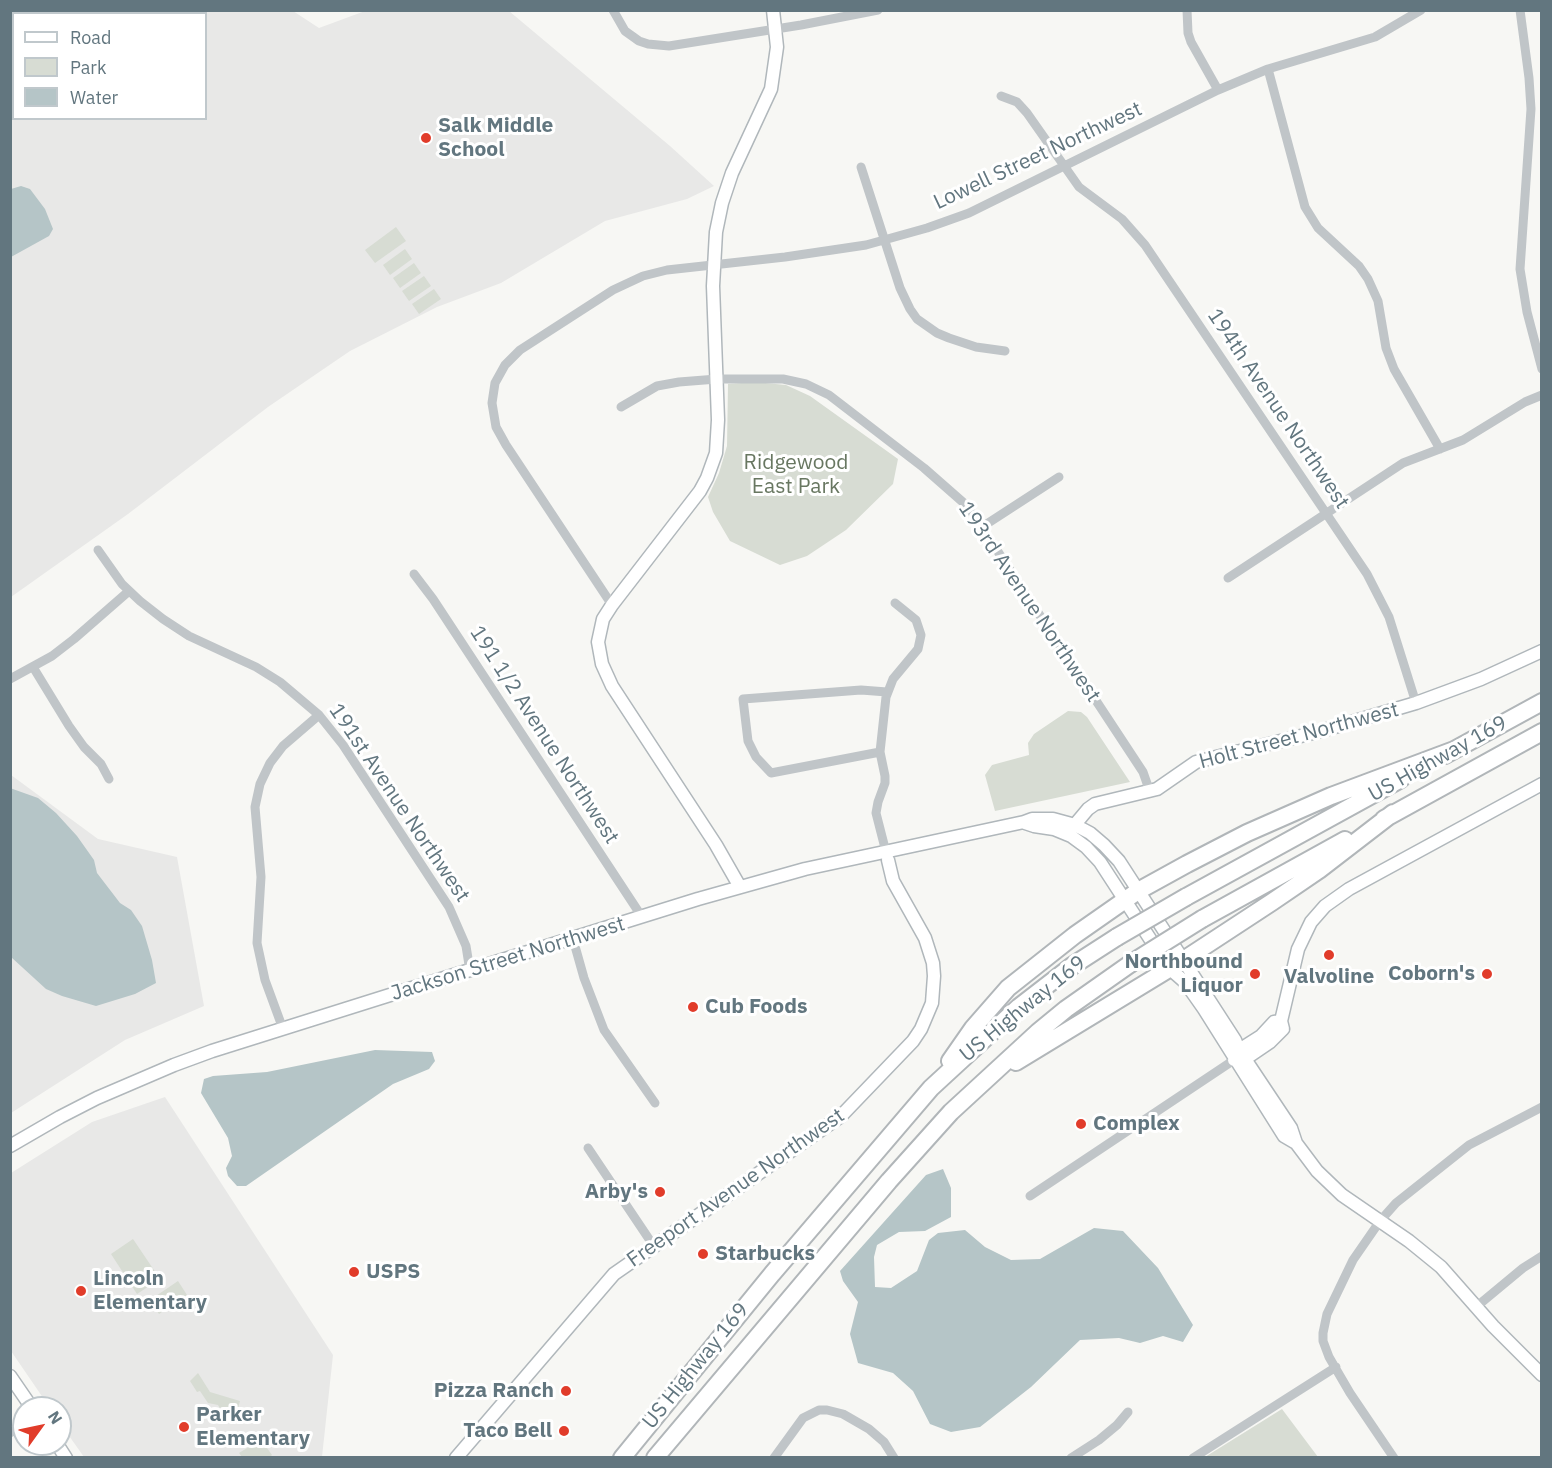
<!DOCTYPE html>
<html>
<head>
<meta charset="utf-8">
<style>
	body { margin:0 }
	#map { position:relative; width:1552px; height:1468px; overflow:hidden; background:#f7f7f4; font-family:"IBM Plex Sans",sans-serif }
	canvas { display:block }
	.frame { position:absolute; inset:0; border:12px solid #62767f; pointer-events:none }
	.legend { position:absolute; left:12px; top:12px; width:195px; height:108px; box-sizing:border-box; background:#fff; border:2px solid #c0c8cc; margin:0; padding:8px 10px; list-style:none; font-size:18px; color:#62767f }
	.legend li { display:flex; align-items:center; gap:12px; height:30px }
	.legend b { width:30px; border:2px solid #c0c8cc }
	.north { position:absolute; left:12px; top:1396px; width:60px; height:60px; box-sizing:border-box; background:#fff; border:2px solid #c0c8cc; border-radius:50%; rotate:57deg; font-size:16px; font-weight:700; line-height:24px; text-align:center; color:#62767f }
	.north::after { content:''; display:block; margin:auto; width:21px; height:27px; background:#e13c2a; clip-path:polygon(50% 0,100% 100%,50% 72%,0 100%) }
</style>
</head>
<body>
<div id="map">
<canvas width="1552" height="1468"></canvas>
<div class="frame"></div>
<ul class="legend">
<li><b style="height:8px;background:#fff"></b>Road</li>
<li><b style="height:16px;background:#d7dcd3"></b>Park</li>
<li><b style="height:16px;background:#b5c5c7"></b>Water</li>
</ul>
<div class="north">N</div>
</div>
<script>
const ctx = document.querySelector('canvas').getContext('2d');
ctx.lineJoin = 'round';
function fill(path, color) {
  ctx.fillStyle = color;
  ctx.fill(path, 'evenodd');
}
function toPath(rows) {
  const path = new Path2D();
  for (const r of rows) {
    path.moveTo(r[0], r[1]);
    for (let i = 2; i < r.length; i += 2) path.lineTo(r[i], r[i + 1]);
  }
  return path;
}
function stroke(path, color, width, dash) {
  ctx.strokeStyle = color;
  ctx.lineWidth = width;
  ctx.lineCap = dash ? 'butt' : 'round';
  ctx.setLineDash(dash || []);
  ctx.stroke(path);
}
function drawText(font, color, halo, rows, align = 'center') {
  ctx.font = font + ' "IBM Plex Sans",sans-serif';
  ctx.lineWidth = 6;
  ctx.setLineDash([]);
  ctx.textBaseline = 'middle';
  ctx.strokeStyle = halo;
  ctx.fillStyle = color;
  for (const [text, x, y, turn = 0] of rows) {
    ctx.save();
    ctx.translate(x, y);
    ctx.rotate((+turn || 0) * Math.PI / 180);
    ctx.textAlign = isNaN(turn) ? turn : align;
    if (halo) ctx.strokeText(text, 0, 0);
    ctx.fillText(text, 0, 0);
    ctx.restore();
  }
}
fill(toPath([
	[129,11,293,11,319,28,365,11,509,11,670,146,714,186,687,199,605,221,501,283,437,307,350,351,268,407,128,514,11,597,11,86,13,84,14,118,206,118,206,14,124,13],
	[11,775,98,839,177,857,204,1006,125,1040,11,1113],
	[165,1097,333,1355,322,1457,84,1457,60,1423,60,1408,50,1408,11,1351,11,1173,92,1122]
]), '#e8e8e7');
fill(toPath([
	[396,227,406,241,375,263,365,250],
	[405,249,412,259,390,275,383,265],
	[414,263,421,273,400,288,393,278],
	[424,276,431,286,409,301,402,291],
	[434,289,441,299,419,314,412,304],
	[755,382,786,385,810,396,898,459,893,484,846,530,807,556,780,565,730,541,713,512,708,497,719,473,727,446,728,384],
	[1068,711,1081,712,1087,717,1130,782,995,811,985,775,992,765,1029,755,1028,743,1034,734],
	[133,1239,160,1279,137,1294,111,1254],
	[178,1281,187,1295,159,1314,150,1300],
	[198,1373,210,1392,240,1401,236,1416,223,1413,218,1405,208,1403,200,1391,197,1392,190,1381],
	[1282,1409,1318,1457,1205,1457],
	[252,1445,267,1448,272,1455,270,1457,242,1457,239,1453]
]), '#d7dcd3');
fill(toPath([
	[21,186,30,189,45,209,53,229,49,236,11,257,11,189],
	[10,788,38,798,56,813,77,836,94,860,97,873,120,903,131,910,142,926,152,960,156,983,135,994,96,1006,62,996,46,989,11,957],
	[375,1050,432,1052,435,1061,429,1069,393,1084,246,1186,237,1186,228,1176,226,1168,232,1156,228,1138,201,1093,204,1079,213,1076,267,1072],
	[943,1169,951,1188,951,1217,925,1231,899,1232,877,1245,874,1257,875,1287,891,1288,917,1271,929,1240,938,1233,965,1230,985,1247,1011,1260,1040,1259,1094,1228,1123,1231,1158,1268,1193,1325,1183,1342,1163,1336,1140,1343,1119,1338,1080,1340,1031,1387,980,1427,951,1432,930,1424,913,1391,893,1373,858,1363,850,1334,858,1302,843,1281,840,1271,926,1175]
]), '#b5c5c7');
const secondary = toPath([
	[109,14,113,10],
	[10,76,14,74],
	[1025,823,1034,826,1054,829,1071,836,1086,847,1100,862,1169,968,1185,982,1204,1009,1284,1136,1296,1143],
	[1067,834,1088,809,1095,804,1157,789,1196,762,1321,731,1416,703,1481,679,1542,651],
	[740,887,716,845,612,686,602,664,598,642,603,619,612,605,700,491,707,478,716,453,718,420,713,286,716,232,722,203,732,173,771,89,777,47,773,10],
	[1236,1056,1239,1050,1261,1036,1274,1022,1281,1021],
	[1234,1060,1245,1059,1270,1042,1283,1029,1281,1021,1298,949,1311,922,1325,906,1349,889,1542,784],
	[10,1146,60,1117,97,1098,174,1065,212,1051,409,989,698,899,805,869,1024,822,1032,819,1053,819,1075,825,1090,833,1104,845,1119,861,1235,1040,1239,1050,1291,1128,1296,1143,1317,1171,1342,1195,1409,1241,1441,1267,1493,1326,1542,1375],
	[10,1376,32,1408],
	[57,1444,66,1458],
	[456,1458,614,1274,841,1116,913,1041,921,1029,932,1003,934,976,933,963,925,938,893,881,888,860]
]);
const highway = toPath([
	[1445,755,1542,702],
	[1384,819,1542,732],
	[1186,897,1401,779],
	[1202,919,1345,840],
	[950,1061,973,1028,1008,988,1075,935,1138,891,1187,864,1247,833,1331,796,1454,750],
	[1016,1062,1182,961,1272,902,1319,870,1393,813],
	[622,1458,772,1274,931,1088,1019,1007,1072,966,1117,937],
	[655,1458,889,1181,951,1112,1038,1032,1066,1009,1130,964]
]);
stroke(secondary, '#b0b7bb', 15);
stroke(highway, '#b1b6b9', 20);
stroke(toPath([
	[613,10,625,31,639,41,648,44,669,46,801,25,878,10],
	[1187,10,1188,33,1191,42,1218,90],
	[1520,10,1529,78,1531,109,1520,269,1527,312,1542,369],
	[1268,69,1305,207,1318,228,1359,266,1368,279,1378,301,1386,348,1394,369,1440,449],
	[1001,96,1017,102,1027,113,1079,187,1122,219,1145,245,1367,574,1389,617,1416,703],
	[861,167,900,288,910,309,917,319,937,333,949,338,976,347,1005,351],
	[621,407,657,386,679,382,717,379,783,379,806,384,829,395,924,468,965,504,989,538,1143,772,1150,792],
	[982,527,1059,477],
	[98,550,122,584,140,601,163,619,189,636,256,667,280,682,319,715,343,745,449,907,466,946,470,971],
	[414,574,433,599,642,917],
	[1228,578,1403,463,1463,440,1525,402,1542,395],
	[612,605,506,445,496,427,492,403,495,383,505,365,520,350,613,290,643,276,667,270,785,257,866,245,927,228,969,213,1218,90,1268,69,1375,37,1421,10],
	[33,667,69,726,84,747,101,764,109,779],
	[10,679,52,656,74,639,129,591],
	[880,752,771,773,756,757,748,741,743,699,861,690,887,692],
	[887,856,876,813,878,802,885,783,885,776,880,752,886,697,893,679,918,649,921,635,916,620,895,603],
	[573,939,584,978,604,1030,655,1103],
	[283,1029,265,980,257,943,261,877,255,807,260,784,270,763,283,746,319,715],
	[588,1148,653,1245],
	[1030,1196,1234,1060],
	[1476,1307,1523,1268,1542,1256],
	[10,1433,24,1424],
	[774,1458,803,1418,819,1410,827,1410,843,1414,869,1429,884,1442,894,1458],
	[1071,1458,1099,1440,1117,1425,1128,1412],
	[1193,1458,1336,1367],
	[1394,1458,1350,1393,1329,1357,1323,1341,1323,1333,1327,1314,1353,1260,1380,1221,1396,1203,1469,1145,1542,1107]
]), '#c0c5c8', 9);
stroke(secondary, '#fff', 12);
stroke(highway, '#fff', 16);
const highwayBridge = toPath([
	[1117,937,1186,897],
	[1130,964,1202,919]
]);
stroke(highwayBridge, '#b1b6b9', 20, []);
stroke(highwayBridge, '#fff', 16);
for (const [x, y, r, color] of [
	[426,138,6,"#e13c2a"],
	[1329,955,6,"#e13c2a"],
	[1255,974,6,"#e13c2a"],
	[1487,974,6,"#e13c2a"],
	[693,1007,6,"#e13c2a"],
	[1081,1124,6,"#e13c2a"],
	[660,1192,6,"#e13c2a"],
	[703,1254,6,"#e13c2a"],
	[354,1272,6,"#e13c2a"],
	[81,1291,6,"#e13c2a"],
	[566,1391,6,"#e13c2a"],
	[184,1427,6,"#e13c2a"],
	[564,1431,6,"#e13c2a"]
]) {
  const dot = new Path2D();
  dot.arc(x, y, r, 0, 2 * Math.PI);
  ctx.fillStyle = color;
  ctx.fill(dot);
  stroke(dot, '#fff', 2);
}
drawText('bold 21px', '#62767f', '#fff', [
	["Salk Middle",438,126],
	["School",438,150],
	["Northbound",1243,962,"right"],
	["Liquor",1243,986,"right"],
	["Coborn's",1475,974,"right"],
	["Valvoline",1329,977,"center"],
	["Cub Foods",705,1007],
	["Complex",1093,1124],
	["Arby's",648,1192,"right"],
	["Starbucks",715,1254],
	["USPS",366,1272],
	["Lincoln",93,1279],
	["Elementary",93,1303],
	["Pizza Ranch",554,1391,"right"],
	["Parker",196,1415],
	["Elementary",196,1439],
	["Taco Bell",552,1431,"right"]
], 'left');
drawText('21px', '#62767f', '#fff', [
	["Lowell Street Northwest",1038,156,-25],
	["194th Avenue Northwest",1278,409,56],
	["193rd Avenue Northwest",1029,602,56],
	["191 1/2 Avenue Northwest",544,735,57],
	["Holt Street Northwest",1299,736,-15],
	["US Highway 169",1438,759,-29],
	["191st Avenue Northwest",399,803,56],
	["Jackson Street Northwest",508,959,-17],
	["US Highway 169",1023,1009,-39],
	["Freeport Avenue Northwest",736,1188,-35],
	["US Highway 169",696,1366,-51]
]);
drawText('21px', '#687761', '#fff', [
	["Ridgewood",796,463],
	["East Park",796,487]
]);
</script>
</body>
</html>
